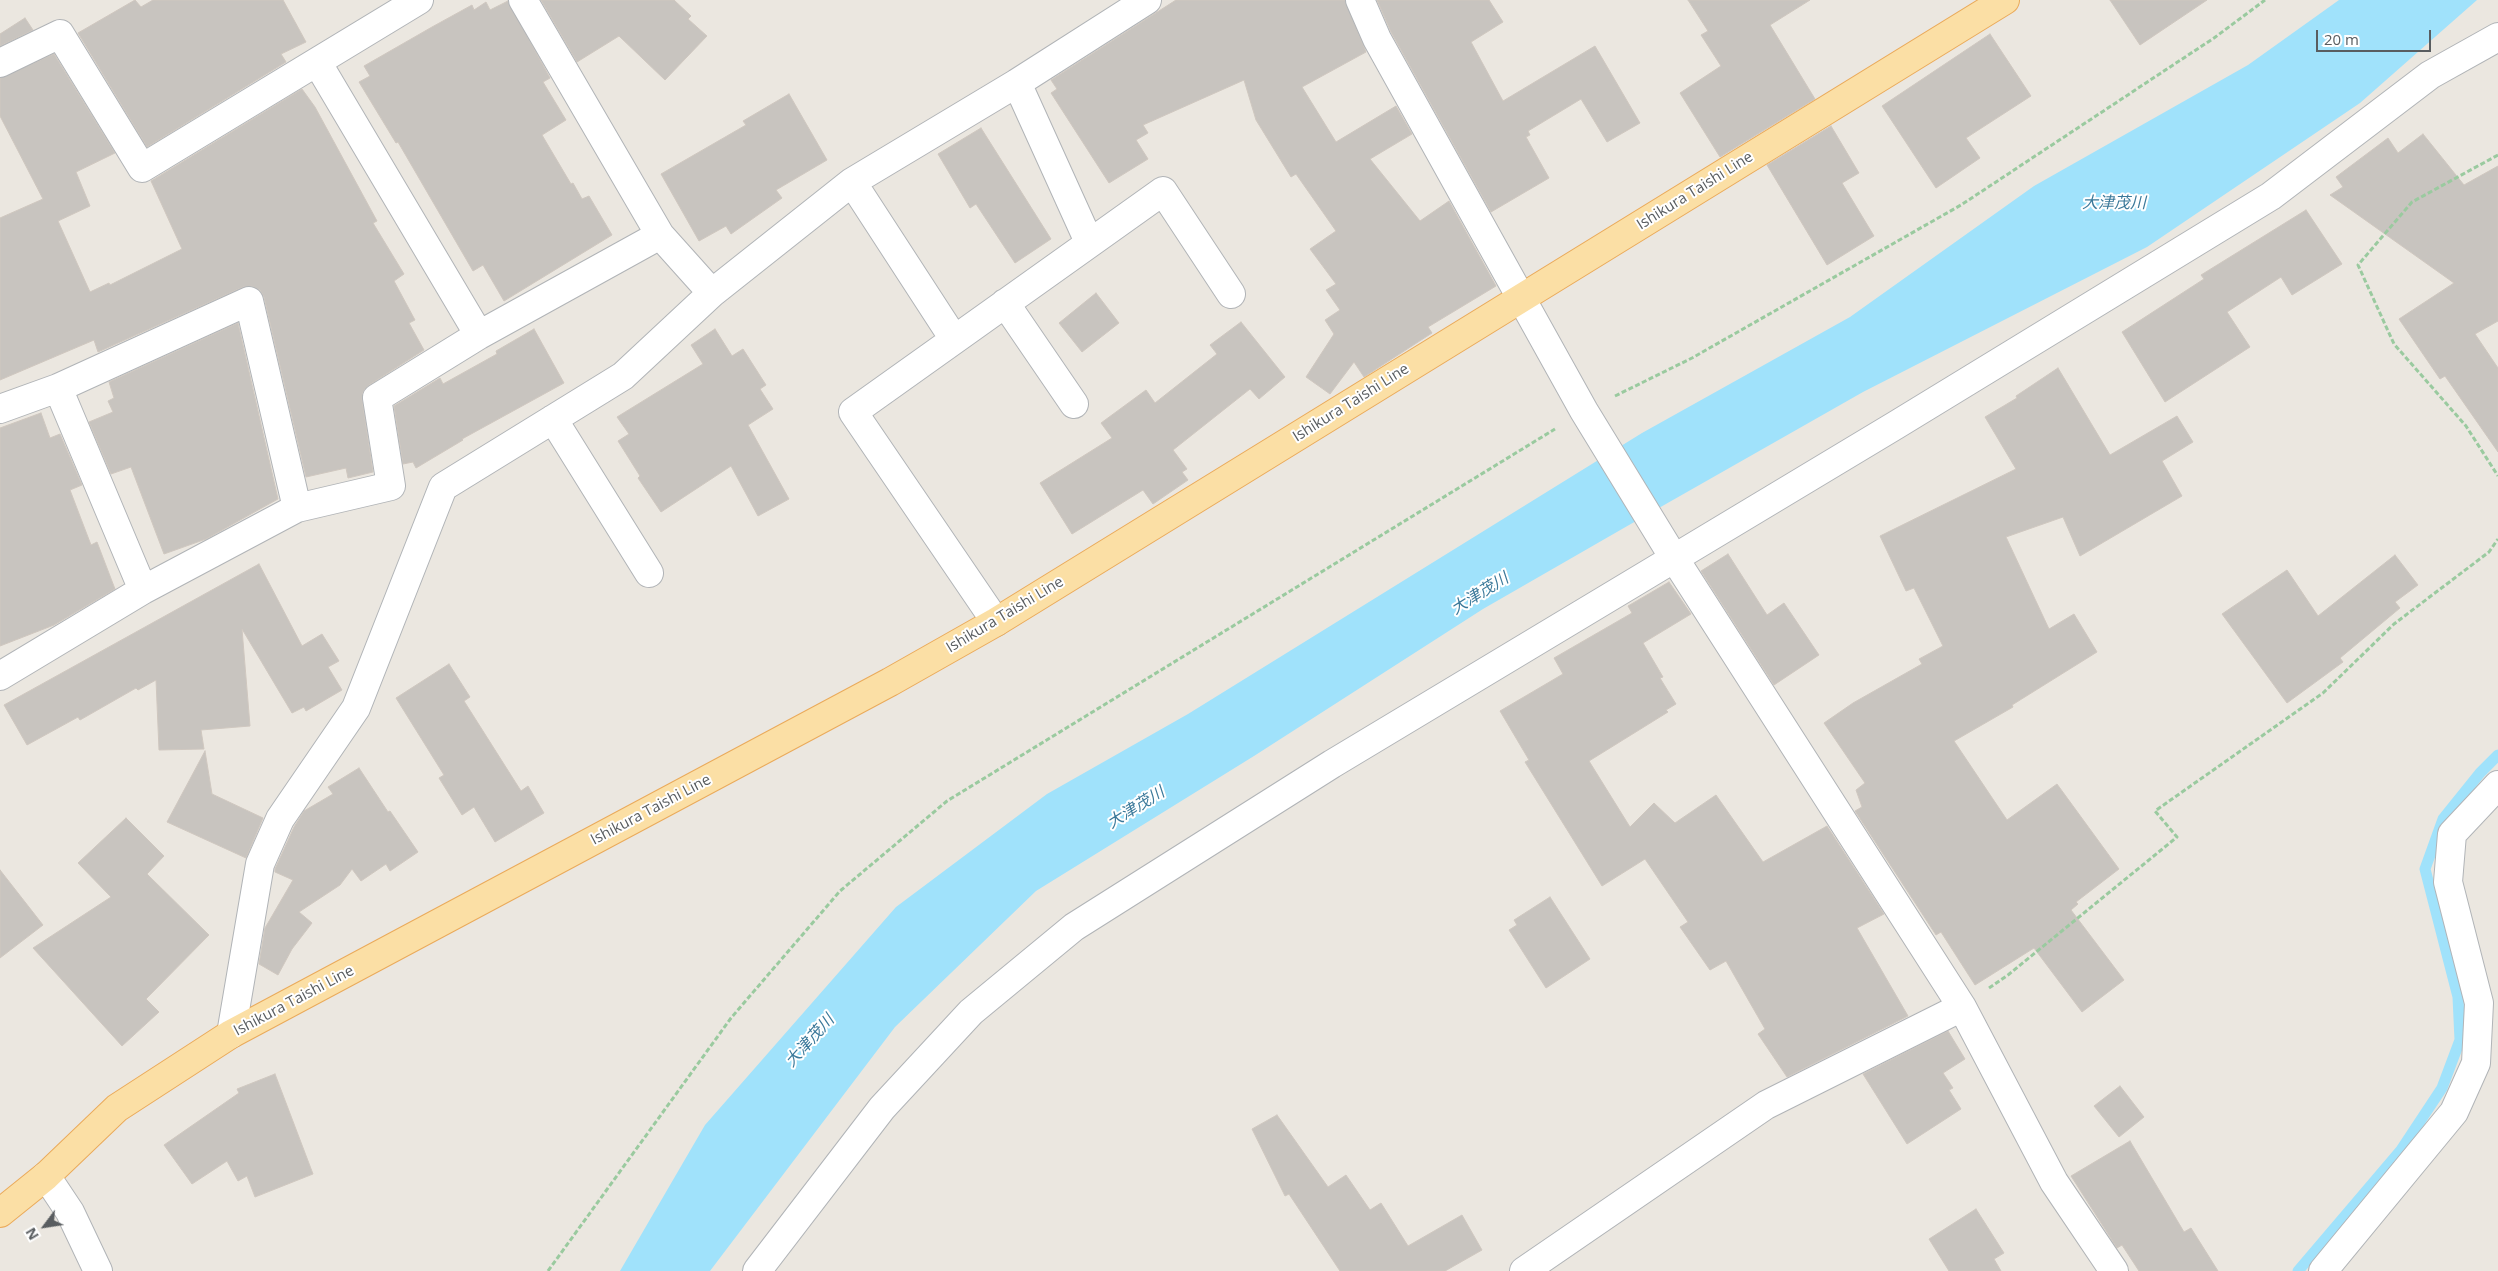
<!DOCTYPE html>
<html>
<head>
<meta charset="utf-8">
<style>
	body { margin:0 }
	#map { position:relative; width:2498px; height:1271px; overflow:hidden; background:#ebe7e0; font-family:"Open Sans",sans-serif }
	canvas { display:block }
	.north { position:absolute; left:20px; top:1201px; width:50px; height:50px; -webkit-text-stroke:4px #fff; paint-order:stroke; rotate:239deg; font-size:14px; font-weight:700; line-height:20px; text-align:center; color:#595d60 }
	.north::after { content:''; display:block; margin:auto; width:18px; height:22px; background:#595d60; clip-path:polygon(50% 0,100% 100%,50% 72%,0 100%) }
	.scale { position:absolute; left:2316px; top:30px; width:115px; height:22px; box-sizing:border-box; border:2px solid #595d60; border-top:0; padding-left:6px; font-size:15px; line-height:18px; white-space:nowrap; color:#595d60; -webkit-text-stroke:4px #fff; paint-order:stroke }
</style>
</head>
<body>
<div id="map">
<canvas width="2498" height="1271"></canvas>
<div class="north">N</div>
<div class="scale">20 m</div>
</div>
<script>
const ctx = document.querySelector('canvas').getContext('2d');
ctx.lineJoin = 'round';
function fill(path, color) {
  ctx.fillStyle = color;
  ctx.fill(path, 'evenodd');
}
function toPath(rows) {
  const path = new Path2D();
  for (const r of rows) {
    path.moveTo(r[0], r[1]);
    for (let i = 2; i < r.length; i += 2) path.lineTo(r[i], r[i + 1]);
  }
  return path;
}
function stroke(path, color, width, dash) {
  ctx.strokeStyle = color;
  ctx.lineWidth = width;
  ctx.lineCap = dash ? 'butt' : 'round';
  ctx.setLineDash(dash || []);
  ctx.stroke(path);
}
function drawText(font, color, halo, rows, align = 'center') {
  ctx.font = font + ' "Open Sans","Noto Sans JP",sans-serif';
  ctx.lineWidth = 4;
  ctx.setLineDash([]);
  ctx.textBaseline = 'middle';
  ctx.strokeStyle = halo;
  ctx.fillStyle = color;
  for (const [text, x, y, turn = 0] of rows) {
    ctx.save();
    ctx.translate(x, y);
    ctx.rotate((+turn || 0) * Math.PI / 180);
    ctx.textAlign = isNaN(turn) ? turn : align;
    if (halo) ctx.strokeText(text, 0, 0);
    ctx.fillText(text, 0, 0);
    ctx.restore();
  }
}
fill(toPath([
	[2339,0,2477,0,2360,103,2147,247,1863,392,1636,521,1483,609,1254,756,1036,891,895,1027,710,1271,620,1271,705,1125,896,907,1047,794,1188,714,1642,433,1850,317,2034,186,2248,65]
]), '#a0e2fb');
stroke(toPath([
	[2298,1271,2401,1150,2442,1088,2460,1040,2458,997,2425,869,2443,819,2480,773,2498,755]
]), '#a0e2fb', 11);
const building = toPath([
	[135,0,141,7,153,0,283,0,306,42,281,54,286,62,147,147,78,33,135,0],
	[541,0,674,0,691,16,688,19,707,36,665,80,619,36,577,62,541,0],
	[1176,0,1345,0,1366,52,1302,87,1336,142,1396,106,1412,134,1370,159,1420,221,1449,201,1496,286,1428,327,1432,333,1364,377,1354,362,1330,394,1306,377,1334,334,1325,320,1340,310,1326,290,1336,284,1310,249,1336,231,1296,174,1291,177,1256,120,1244,80,1143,125,1148,133,1136,140,1148,159,1109,183,1051,93,1057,89,1051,80,1176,0],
	[1377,0,1489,0,1503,22,1471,42,1503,101,1595,46,1640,123,1607,142,1581,99,1528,131,1530,135,1526,137,1549,178,1491,212,1391,32,1377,0],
	[1688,0,1810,0,1770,25,1815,99,1720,157,1680,93,1721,66,1701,35,1708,31,1688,0],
	[2110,0,2207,0,2140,45,2110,0],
	[508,1,550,78,543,82,566,120,542,135,571,184,573,183,582,199,589,196,612,235,504,301,483,265,473,271,398,142,396,143,359,82,370,76,364,66,432,27,472,5,474,10,486,2,490,10,508,1],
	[25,18,33,30,0,46,0,34,25,18],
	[1990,34,2031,96,1966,138,1980,158,1936,188,1882,106,1990,34],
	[54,54,115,153,76,172,90,206,58,221,90,292,109,283,110,285,182,249,151,181,302,89,315,107,377,221,373,223,404,274,394,281,415,320,409,323,424,350,369,385,363,392,362,400,373,472,348,478,346,468,306,477,264,297,260,290,252,286,243,287,98,352,94,340,0,380,0,218,43,199,0,116,0,78,54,54],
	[789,94,827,160,776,190,782,198,731,234,726,226,699,241,661,174,746,125,743,121,789,94],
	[1831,126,1859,173,1842,183,1874,236,1827,265,1767,165,1831,126],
	[981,128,1051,239,1015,263,976,204,970,208,938,154,981,128],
	[2423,134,2464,185,2498,166,2498,321,2475,334,2498,368,2498,452,2445,376,2440,379,2399,319,2454,283,2330,195,2343,187,2336,177,2388,138,2398,153,2423,134],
	[2306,210,2342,264,2292,295,2281,277,2227,312,2250,347,2165,402,2122,332,2204,279,2201,275,2306,210],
	[1096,293,1119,323,1082,352,1059,323,1096,293],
	[1241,322,1285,377,1259,399,1250,389,1173,450,1187,469,1182,472,1188,480,1153,504,1143,490,1072,534,1040,483,1112,438,1101,423,1146,390,1155,403,1217,354,1210,345,1241,322],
	[238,323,278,499,206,539,164,554,131,467,111,474,89,422,113,412,108,401,114,398,109,382,238,323],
	[534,329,564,383,462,439,463,440,416,468,413,462,403,464,394,406,440,378,443,384,497,354,496,351,534,329],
	[715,329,732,356,743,349,766,385,760,389,773,409,748,425,789,499,758,516,731,466,661,512,638,478,640,476,618,441,629,434,617,417,703,364,691,345,715,329],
	[2058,368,2110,455,2177,416,2193,442,2162,461,2182,496,2080,556,2063,517,2006,537,2049,629,2074,614,2097,652,2012,705,2013,707,1954,741,2007,820,2057,784,2119,869,2076,902,2078,904,2071,910,2124,980,2082,1012,2034,948,1975,985,1941,932,1936,935,1855,811,1862,807,1856,790,1865,783,1824,723,1853,703,1922,664,1919,659,1943,646,1914,588,1906,591,1880,536,2016,469,1985,417,2017,398,2016,396,2058,368],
	[41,413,50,438,60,434,82,485,70,490,91,545,97,542,115,589,54,625,0,646,0,428,41,413],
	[1728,554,1767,615,1784,603,1819,655,1774,685,1701,571,1728,554],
	[2395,555,2418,585,2395,602,2400,608,2340,658,2343,662,2287,703,2222,614,2287,570,2318,616,2395,555],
	[259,564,302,646,322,634,339,661,328,667,342,690,306,711,304,707,292,713,242,629,250,726,201,730,204,749,159,750,156,680,138,690,136,688,80,720,78,717,27,745,4,705,259,564],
	[1669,582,1691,614,1643,643,1663,677,1660,678,1676,704,1666,710,1668,712,1589,761,1630,827,1654,803,1675,823,1716,795,1763,862,1827,826,1884,914,1857,928,1908,1016,1787,1077,1758,1034,1765,1029,1726,961,1710,970,1680,927,1688,922,1645,859,1602,886,1525,762,1529,760,1500,711,1563,674,1554,658,1632,613,1628,606,1669,582],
	[449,664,470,697,464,701,521,791,528,786,544,813,495,842,474,807,462,815,439,778,444,775,396,698,449,664],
	[205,751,212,794,263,818,246,858,167,822,205,751],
	[359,768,388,812,390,811,418,852,390,871,386,864,361,881,352,869,340,885,299,912,312,923,292,949,278,975,259,964,265,928,293,880,275,872,275,869,294,827,304,811,333,794,328,787,359,768],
	[126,818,164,856,147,874,209,935,146,999,159,1012,122,1046,33,948,111,897,78,863,126,818],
	[0,870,43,925,0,958,0,870],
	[1550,897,1590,959,1546,988,1509,930,1517,925,1514,920,1550,897],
	[1948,1031,1965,1059,1943,1073,1953,1088,1949,1090,1961,1109,1907,1144,1863,1074,1948,1031],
	[275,1074,313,1174,255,1197,247,1176,238,1181,227,1161,192,1184,164,1145,239,1093,237,1089,275,1074],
	[2120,1086,2144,1117,2119,1137,2094,1106,2120,1086],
	[1277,1115,1328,1187,1346,1175,1370,1210,1381,1203,1408,1246,1462,1215,1482,1250,1445,1271,1340,1271,1289,1194,1285,1196,1252,1129,1277,1115],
	[2130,1141,2184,1232,2191,1228,2218,1271,2139,1271,2122,1245,2117,1248,2071,1176,2130,1141],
	[1976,1209,2004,1253,1994,1259,2001,1271,1949,1271,1929,1239,1976,1209]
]);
fill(building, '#c8c4bf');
stroke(building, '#cfc7bf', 1);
const minor = toPath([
	[523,0,660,235,712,293],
	[1360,0,1377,39,1584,411,1669,550,1962,1007,2054,1182,2114,1271],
	[317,62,479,335],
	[0,63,60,34,142,168,419,0],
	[1017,83,1089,242],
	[852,182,954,339],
	[1005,303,1074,404],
	[58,388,143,590],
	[0,409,58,388,249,301,297,508],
	[553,419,649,573],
	[996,622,853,412,1163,191,1231,294],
	[0,676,143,590,297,508,391,486,377,398,479,335,660,235],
	[231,1034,260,864,280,819,356,708,443,487,623,376,712,293,852,182,1017,83,1147,0],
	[46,1176,70,1212,98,1271],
	[757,1271,882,1108,971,1012,1074,927,1332,764,1896,425,2271,196,2430,75,2498,37],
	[1524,1271,1766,1105,1962,1007],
	[2323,1271,2454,1112,2476,1063,2479,1003,2448,882,2452,834,2498,785]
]);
const major = toPath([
	[0,1213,46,1176,117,1108,231,1034,890,682,996,622,2005,0]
]);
stroke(minor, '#b1b4b7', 30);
stroke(major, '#eaaa5a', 30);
stroke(toPath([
	[2498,155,2412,202,2358,265,2394,344,2466,426,2498,476],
	[1615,396,1692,358,1961,205,2214,38,2265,0],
	[1989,988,2008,975,2177,837,2155,811,2323,693,2394,624,2489,552,2498,539],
	[548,1271,731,1018,840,891,947,801,1555,429]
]), '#9aca9f', 3, [5, 2.5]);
stroke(minor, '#fff', 28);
stroke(major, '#fbdfa5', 28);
drawText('15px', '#595d60', '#fff', [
	["Ishikura Taishi Line",1695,191,-32],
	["Ishikura Taishi Line",1351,403,-32],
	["Ishikura Taishi Line",1005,615,-31],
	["Ishikura Taishi Line",651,810,-28],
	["Ishikura Taishi Line",294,1001,-28]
]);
drawText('italic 16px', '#3b799a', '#fff', [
	["大津茂川",2114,203],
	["大津茂川",1480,594,-32],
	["大津茂川",1136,808,-32],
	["大津茂川",810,1041,-48]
]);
</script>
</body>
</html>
